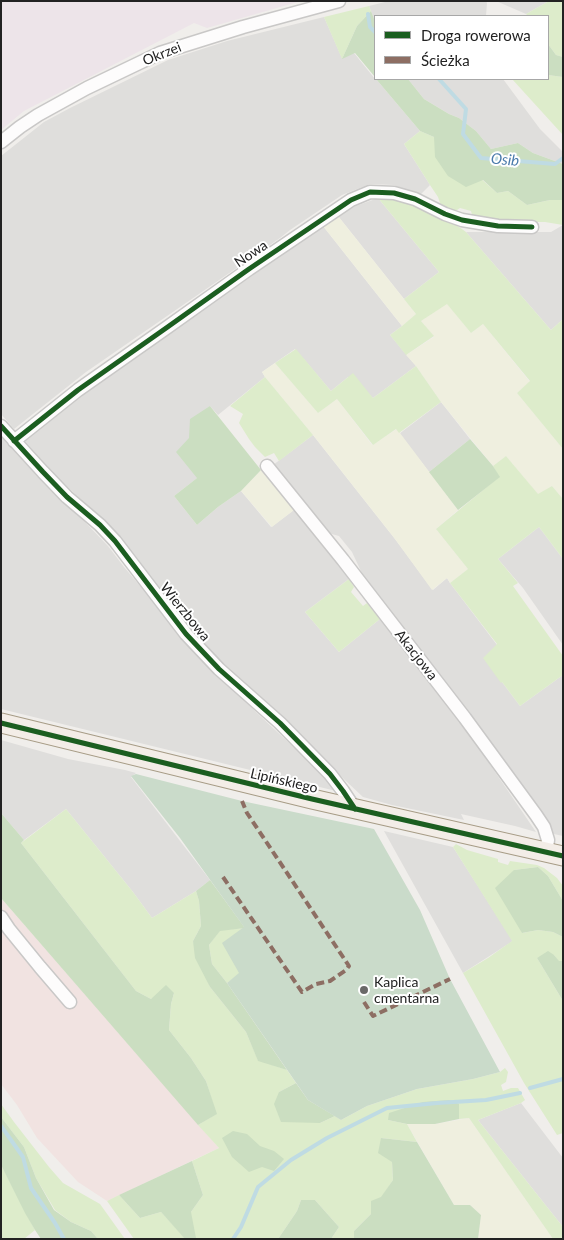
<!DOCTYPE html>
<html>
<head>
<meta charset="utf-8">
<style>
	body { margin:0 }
	#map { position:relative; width:564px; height:1240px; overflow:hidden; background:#f0eeeb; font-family:Lato,sans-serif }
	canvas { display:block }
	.frame { position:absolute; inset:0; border:2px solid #222; pointer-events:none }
	.legend { position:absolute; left:374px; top:15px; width:175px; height:65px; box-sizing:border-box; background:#fff; border:1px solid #a7a7a7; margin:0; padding:6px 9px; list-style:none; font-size:15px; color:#222 }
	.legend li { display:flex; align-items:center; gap:10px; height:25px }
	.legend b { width:25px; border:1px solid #a7a7a7 }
</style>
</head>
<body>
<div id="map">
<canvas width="564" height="1240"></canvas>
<div class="frame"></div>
<ul class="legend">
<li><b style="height:6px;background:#1b5e20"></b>Droga rowerowa</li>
<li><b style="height:6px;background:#8d6e63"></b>Ścieżka</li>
</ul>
</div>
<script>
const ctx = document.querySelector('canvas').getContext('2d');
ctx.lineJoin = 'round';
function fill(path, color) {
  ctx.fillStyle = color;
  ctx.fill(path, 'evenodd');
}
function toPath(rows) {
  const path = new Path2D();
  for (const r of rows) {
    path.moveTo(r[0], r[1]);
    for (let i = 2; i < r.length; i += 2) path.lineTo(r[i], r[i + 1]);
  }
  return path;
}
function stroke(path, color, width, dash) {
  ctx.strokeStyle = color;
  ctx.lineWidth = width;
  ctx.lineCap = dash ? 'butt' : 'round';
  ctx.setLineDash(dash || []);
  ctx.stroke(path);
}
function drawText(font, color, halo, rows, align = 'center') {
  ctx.font = font + ' Lato,sans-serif';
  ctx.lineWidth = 4;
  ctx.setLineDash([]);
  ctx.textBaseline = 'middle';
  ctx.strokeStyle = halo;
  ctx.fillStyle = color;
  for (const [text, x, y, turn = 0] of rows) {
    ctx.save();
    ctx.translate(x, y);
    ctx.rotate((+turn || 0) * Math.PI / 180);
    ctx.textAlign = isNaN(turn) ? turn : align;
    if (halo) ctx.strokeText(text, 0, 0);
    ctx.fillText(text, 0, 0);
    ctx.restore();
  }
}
fill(toPath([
	[389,1,486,1,487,3,486,16,375,16,375,21,369,6],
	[496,1,549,1,526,14],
	[324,17,342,58,354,53,375,79,376,79,420,131,404,144,430,185,420,195,394,185,370,184,342,195,290,230,280,238,86,372,14,429,1,414,1,156,44,122,70,108,168,60,227,41],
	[408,79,503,79,540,129,563,152,563,164,533,153,518,143,491,149,476,131,459,118,449,114,424,99],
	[378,198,439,272,404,299,338,216,356,206],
	[563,225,563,319,551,330,466,232,551,232],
	[323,226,402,326,390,335,416,366,373,398,348,377,331,391,295,349,262,372,265,377,218,415,210,406,197,478,174,496,197,525,218,507,241,491,271,527,294,510,349,579,305,612,339,652,380,619,463,725,536,832,515,826,461,814,464,820,392,805,363,797,331,767,246,687,205,645,187,625,149,576,138,559,113,530,104,521,57,477,24,440,89,390,222,294],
	[441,402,470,439,429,472,399,434],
	[313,435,395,539,433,590,447,578,450,583,497,645,502,682,520,706,563,675,563,836,554,834,509,770,366,582,352,552,339,536,328,533,273,465],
	[1,437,50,490,86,523,108,546,124,567,157,606,177,634,257,713,336,787,336,791,1,709],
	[539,527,563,559,563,645,523,588,498,559],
	[1,740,68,759,125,770,136,773,131,777,210,880,196,891,152,918,133,892,66,809,24,840,1,813],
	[384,831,453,847,513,941,463,973],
	[521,1103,563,1158,563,1227,478,1120]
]), '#dfdedc');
fill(toPath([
	[1,898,219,1148,107,1201,78,1182,37,1138,17,1105,1,1084]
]), '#f1e3e1');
fill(toPath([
	[1,1,301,1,207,28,194,23,24,111,1,130]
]), '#ede4e9');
fill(toPath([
	[338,216,416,314,402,326,323,226],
	[447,303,471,333,483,324,530,382,517,393,563,449,563,499,552,486,538,495,506,456,493,466,441,402,416,366,406,355,434,337,421,321],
	[275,363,318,413,337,399,372,445,397,429,458,510,436,529,468,569,450,583,447,578,432,590,395,539,313,435,265,377,262,372],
	[261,470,294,510,272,527,241,491],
	[469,1118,553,1239,478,1239,481,1215,470,1205,454,1205,407,1124,435,1124]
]), '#efefdf');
fill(toPath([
	[549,1,563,1,563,57,556,55,548,44,548,16,528,16,526,14],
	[369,6,371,11,357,26,342,59,324,17],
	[548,75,563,77,563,135,512,79,548,79],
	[420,131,434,137,497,193,508,191,527,205,550,200,563,200,563,225,545,222,508,222,473,218,471,211,460,208,457,210,451,211,441,206,438,197,430,185,404,144],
	[378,198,393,198,448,219,466,232,551,330,563,319,563,449,517,393,530,381,483,324,471,333,447,304,421,321,434,336,406,355,390,335,402,326,416,314,404,299,439,272],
	[296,349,331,391,353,373,373,398,416,366,441,402,399,433,396,429,373,445,337,399,318,413,275,363],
	[265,377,313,435,279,461,274,453,265,457,255,447,249,439,239,423,243,414,230,406],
	[506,456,538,494,552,486,563,499,563,559,539,527,498,559,518,583,513,586,563,656,563,675,520,706,502,682,501,683,483,658,497,644,450,583,468,569,436,529,499,477,493,466],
	[349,579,354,587,351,592,363,606,367,603,380,619,339,652,305,612],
	[66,809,133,892,152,918,196,891,199,901,201,926,193,941,210,987,246,1032,258,1060,287,1070,296,1083,279,1092,320,1123,335,1116,341,1120,367,1106,417,1089,473,1079,500,1072,505,1068,508,1072,506,1082,501,1085,503,1091,511,1088,518,1088,525,1100,521,1103,478,1120,563,1227,563,1239,553,1239,469,1118,459,1119,459,1104,388,1120,407,1124,417,1142,381,1138,392,1162,393,1180,371,1214,354,1231,354,1239,331,1239,339,1227,315,1200,301,1200,297,1211,278,1239,134,1239,107,1201,119,1195,140,1218,161,1212,185,1238,191,1212,203,1195,192,1161,219,1148,198,1125,216,1114,206,1081,191,1058,169,1030,171,1004,174,993,151,999,136,991,21,843],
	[456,844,467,850,498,859,498,862,508,865,510,861,537,865,544,868,557,878,563,886,563,901,548,876,538,867,514,870,522,933,538,930,553,932,563,937,563,961,559,962,554,955,537,958,563,1001,563,1133,557,1135,524,1083,463,973,488,958,512,941,453,847],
	[245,928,240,974,227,983,212,964,209,945,220,930],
	[1,1104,14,1122,49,1167,63,1183,100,1204,125,1239,98,1239,91,1231,71,1222,55,1210,36,1178,24,1147,1,1117],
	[1,1165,35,1230,24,1239,1,1239]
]), '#ddeccb');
fill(toPath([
	[371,11,375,21,375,77,355,53,342,59,357,26],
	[548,44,556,55,563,57,563,77,548,75],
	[376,79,408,79,424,99,449,114,459,118,476,131,491,149,518,143,533,153,563,164,563,200,550,200,527,205,508,191,497,193,483,180,466,187,448,176,435,157,434,137,420,131],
	[210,406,261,470,241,491,218,507,197,525,174,496,197,478,176,452,189,438,190,419],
	[470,439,493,466,500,477,458,510,429,472],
	[1,813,24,840,21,843,136,991,151,999,166,985,174,993,171,1004,169,1030,191,1058,206,1081,217,1114,198,1125,1,898],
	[538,867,548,876,563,901,563,937,553,932,538,930,522,933,495,888,514,870],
	[210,880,245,928,220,931,209,945,212,964,227,983,287,1070,258,1061,246,1032,210,987,195,958,193,941,201,926,199,901,196,891],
	[548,951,554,955,559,961,563,961,563,1001,537,958],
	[296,1083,308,1100,335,1116,320,1123,281,1122,274,1104,279,1092],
	[449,1100,459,1104,459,1119,435,1124,407,1124,388,1120,389,1113,423,1102],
	[1,1117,24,1147,36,1178,54,1210,71,1222,91,1231,98,1239,41,1239,35,1230,25,1213,1,1165],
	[233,1131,247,1134,260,1146,274,1151,284,1159,274,1171,262,1167,249,1172,232,1157,222,1138],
	[381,1138,417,1142,454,1205,470,1205,481,1215,478,1239,354,1239,354,1231,371,1214,371,1201,381,1197,393,1180,392,1162,378,1153],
	[192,1161,203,1195,191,1212,196,1238,185,1239,161,1212,140,1218,119,1195],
	[301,1200,315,1200,339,1227,331,1239,278,1239,297,1211]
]), '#cbdec1');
fill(toPath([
	[136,774,242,801,374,829,420,910,450,979,500,1072,473,1079,417,1089,367,1106,341,1120,308,1100,227,983,239,973,222,943,244,927,180,838,131,776]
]), '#cadbca');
stroke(toPath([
	[368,14,370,27,375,32],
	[439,79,466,109,463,134,481,158,555,164,563,158],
	[530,1088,563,1079],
	[1,1126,23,1157,31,1188,55,1223,64,1239],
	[233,1239,241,1227,258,1187,291,1160,327,1138,387,1108,437,1103,486,1100,520,1093]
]), '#bfdbe3', 4);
const street = toPath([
	[1,142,20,127,38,115,87,88,160,53,243,27,339,1],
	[1,426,43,472,67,497,100,525,115,541,186,634,219,669,280,723,330,774,343,791,355,809],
	[14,441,78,390,169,326,249,269,351,200,370,192,394,193,415,199,445,214,462,220,498,226,532,227],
	[267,466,343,560,465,718,536,815,544,827,548,840,546,853],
	[1,917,9,929,40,967,70,1002]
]);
const primary = toPath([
	[1,723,312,799,563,856]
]);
stroke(street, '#c9c8c7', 15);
stroke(primary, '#a79c86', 21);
stroke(street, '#fdfcfc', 12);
stroke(primary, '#f3ede7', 19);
stroke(toPath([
	[223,877,302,992,316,984,330,981,346,970,349,966,247,813,242,801],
	[364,1002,373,1016,450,979]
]), '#8d6e63', 4, [8, 4]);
stroke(toPath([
	[1,426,43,472,67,497,100,525,115,541,186,634,219,669,280,723,330,774,343,791,355,809],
	[14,441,78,390,169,326,249,269,351,200,370,192,394,193,415,199,445,214,462,220,498,226,532,227],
	[1,723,312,799,563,856]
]), '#1b5e20', 5);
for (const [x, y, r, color] of [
	[364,990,5,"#6a6968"]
]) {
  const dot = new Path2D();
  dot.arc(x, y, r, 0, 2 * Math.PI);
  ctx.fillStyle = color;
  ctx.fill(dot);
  stroke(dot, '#fff', 2);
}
drawText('14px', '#222', '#fff', [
	["Okrzei",162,54,-22],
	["Nowa",251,254,-34],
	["Wierzbowa",185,612,51],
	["Akacjowa",416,655,52],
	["Lipińskiego",284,781,13]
]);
drawText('14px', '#222', '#fff', [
	["Kaplica",374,982],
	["cmentarna",374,998]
], 'left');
drawText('italic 15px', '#4a7aab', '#fff', [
	["Osib",505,160,5]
]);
</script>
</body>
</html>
